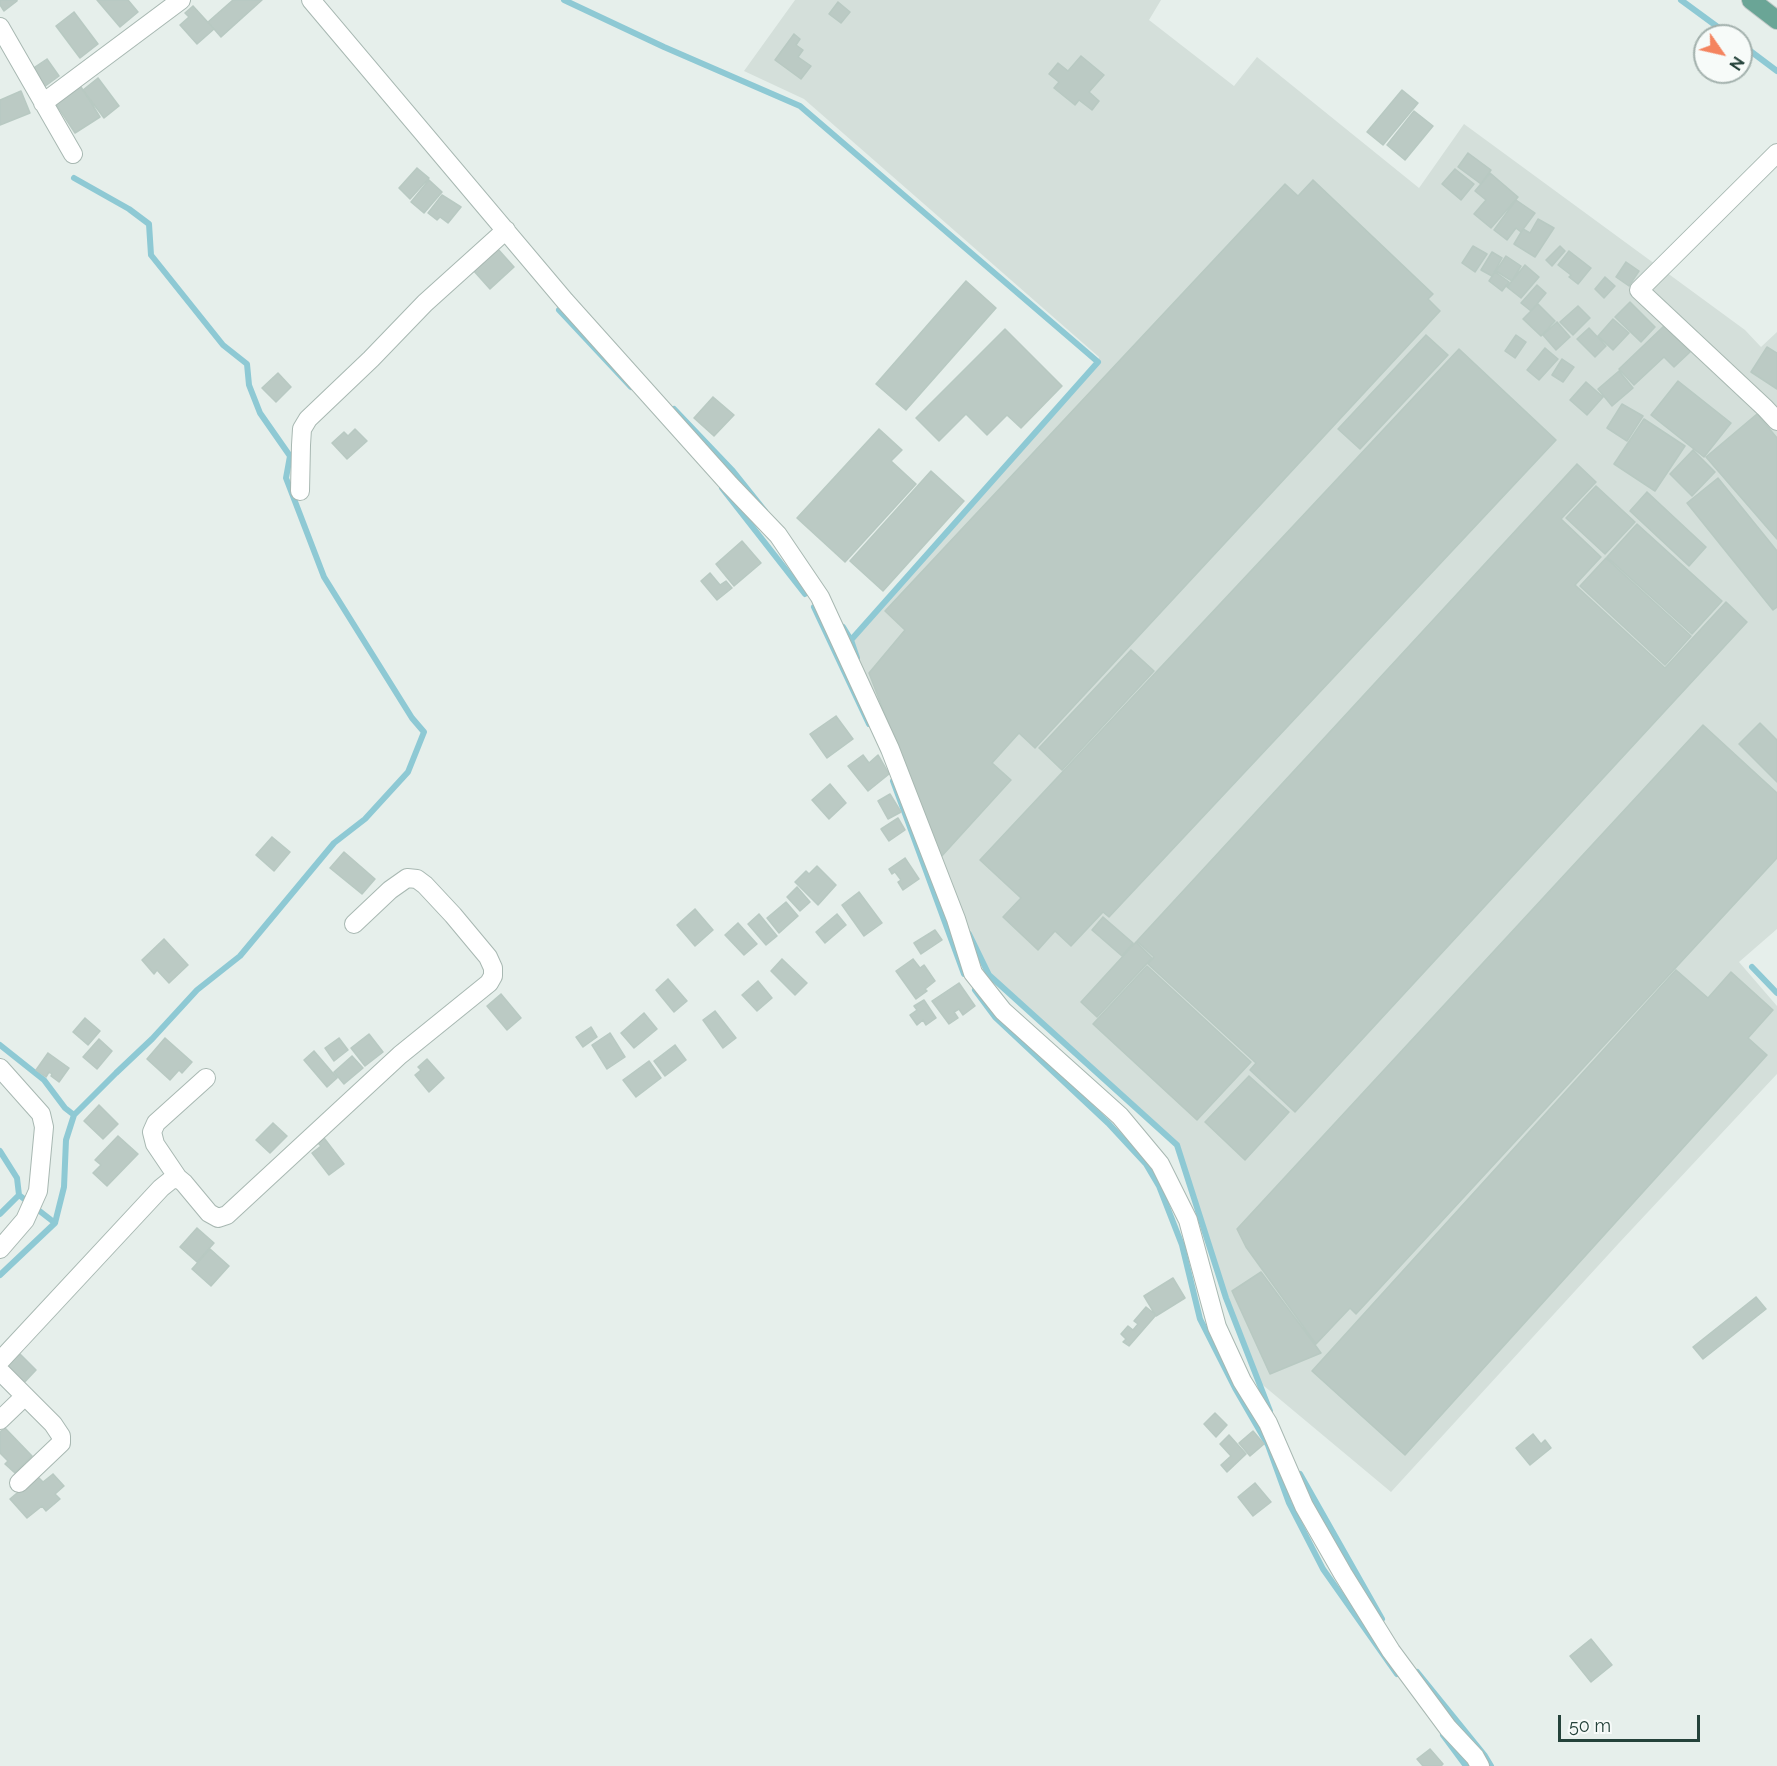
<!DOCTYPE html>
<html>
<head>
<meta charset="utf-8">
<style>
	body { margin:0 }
	#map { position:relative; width:1777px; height:1766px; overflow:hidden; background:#e6efeb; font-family:Raleway,sans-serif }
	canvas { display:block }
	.north { position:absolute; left:1693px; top:24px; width:60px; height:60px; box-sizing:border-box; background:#f7fbf9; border:2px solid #a3b1ad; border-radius:50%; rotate:124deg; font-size:16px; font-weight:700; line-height:24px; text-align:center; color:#24423a }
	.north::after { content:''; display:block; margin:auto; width:21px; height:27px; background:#f4845f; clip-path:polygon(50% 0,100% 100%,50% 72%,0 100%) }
	.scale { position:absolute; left:1558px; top:1715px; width:142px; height:27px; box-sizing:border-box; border:3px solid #24423a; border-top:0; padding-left:8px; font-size:18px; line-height:21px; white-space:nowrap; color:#24423a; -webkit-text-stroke:4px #f7fbf9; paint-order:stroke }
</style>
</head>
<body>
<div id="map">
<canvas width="1777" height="1766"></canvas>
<div class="north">N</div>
<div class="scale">50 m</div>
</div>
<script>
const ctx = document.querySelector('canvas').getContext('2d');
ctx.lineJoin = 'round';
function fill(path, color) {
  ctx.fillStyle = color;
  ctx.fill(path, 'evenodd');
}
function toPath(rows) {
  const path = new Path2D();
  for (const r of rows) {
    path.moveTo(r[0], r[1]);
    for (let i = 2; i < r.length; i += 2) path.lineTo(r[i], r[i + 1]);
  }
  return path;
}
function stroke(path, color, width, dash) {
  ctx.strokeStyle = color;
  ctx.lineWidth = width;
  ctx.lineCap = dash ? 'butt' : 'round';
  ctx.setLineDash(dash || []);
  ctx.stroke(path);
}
fill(toPath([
	[795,0,1161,0,1149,20,1234,86,1257,57,1419,188,1464,124,1745,330,1761,347,1777,332,1777,929,1739,962,1777,1006,1777,1074,1619,1243,1391,1492,1258,1381,1226,1298,1177,1145,989,975,941,874,863,677,851,640,1098,362,1099,357,804,99,744,71]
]), '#d4dfda');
stroke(toPath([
	[564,0,664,47,800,106,1098,362,851,640],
	[1681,0,1730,36],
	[1741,44,1777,71],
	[559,310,631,387],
	[674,409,733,471,765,511],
	[722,488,805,594],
	[814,607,869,724],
	[843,627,851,640,857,658],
	[893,781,964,974],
	[969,934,989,975,1177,1145,1226,1298,1270,1411],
	[1752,967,1777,993],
	[975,990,995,1017,1108,1123,1146,1164,1159,1186,1182,1245,1200,1319,1235,1388,1268,1445,1289,1503,1323,1569,1397,1674],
	[0,1045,44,1080,65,1108,74,1115],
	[0,1151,17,1178,19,1195,55,1223],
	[0,1214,19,1195],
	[0,1275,55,1223,64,1187,66,1140,74,1115,116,1073,152,1039,197,990,240,956,334,843,365,819,408,772,424,732,412,718,324,577,286,478,290,456,260,413,249,385,247,364,223,345,151,255,149,224,129,209,74,178],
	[1300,1474,1382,1619],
	[1417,1672,1485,1756,1491,1766],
	[1443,1735,1466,1766]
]), '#8ec9d4', 6);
const building = toPath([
	[0,0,17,0,17,1,4,11,0,5,0,0],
	[97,0,128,0,138,12,120,27,97,0],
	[233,0,262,0,221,37,208,22,233,0],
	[838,2,850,12,841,23,829,14,838,2],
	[193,6,214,29,197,44,180,25,189,17,185,13,193,6],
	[74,12,98,44,80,58,56,26,74,12],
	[794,34,800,39,796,45,803,50,798,57,811,66,801,79,775,60,794,34],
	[1081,56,1104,75,1089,92,1099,101,1092,110,1079,100,1075,105,1054,88,1059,82,1049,74,1058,63,1068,71,1081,56],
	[47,59,59,76,44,87,32,69,47,59],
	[98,78,119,106,104,118,83,90,98,78],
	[81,87,100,117,75,133,56,104,81,87],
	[1402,90,1418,103,1383,145,1367,132,1402,90],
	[21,91,30,113,0,125,0,100,21,91],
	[1414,111,1433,126,1405,160,1387,145,1414,111],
	[1468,153,1491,170,1481,184,1458,167,1468,153],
	[417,168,429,178,410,199,399,188,417,168],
	[1455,169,1474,184,1461,200,1442,184,1455,169],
	[1490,173,1518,197,1491,228,1474,214,1486,200,1475,191,1490,173],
	[429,180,442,192,424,213,411,202,429,180],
	[1313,180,1433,294,1428,299,1440,311,1035,748,1019,733,992,763,1011,780,940,858,869,673,905,630,885,611,1285,184,1298,196,1313,180],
	[442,195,461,207,448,223,440,217,437,220,428,213,442,195],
	[1516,200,1535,213,1521,232,1516,228,1507,240,1494,230,1516,200],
	[1538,219,1554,228,1535,257,1514,244,1523,229,1530,233,1538,219],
	[1473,246,1487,254,1475,272,1462,263,1473,246],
	[1560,246,1565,251,1552,266,1546,260,1560,246],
	[497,248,514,267,490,289,473,270,497,248],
	[1569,251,1591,268,1578,284,1569,277,1571,275,1558,265,1569,251],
	[1492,252,1502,258,1492,276,1481,270,1492,252],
	[1506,256,1521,266,1512,281,1496,271,1506,256],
	[1626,262,1639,271,1629,286,1616,277,1626,262],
	[1525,265,1539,277,1521,298,1507,287,1525,265],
	[1495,272,1509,282,1502,291,1489,281,1495,272],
	[1605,277,1615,286,1604,298,1595,289,1605,277],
	[966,281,996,308,906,410,876,384,966,281],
	[1537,285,1546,293,1531,311,1521,303,1537,285],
	[1630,302,1655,327,1641,342,1615,317,1630,302],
	[1538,304,1555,321,1541,336,1523,319,1538,304],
	[1578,306,1590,318,1573,335,1560,322,1578,306],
	[1613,319,1629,333,1613,350,1598,336,1613,319],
	[1557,322,1570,337,1556,350,1543,335,1557,322],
	[1665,325,1690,352,1674,367,1664,357,1634,385,1619,369,1665,325],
	[1589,328,1606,346,1595,357,1577,339,1589,328],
	[1005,329,1062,386,1021,428,1007,415,987,435,966,414,939,441,916,418,1005,329],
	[1426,335,1448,355,1360,449,1338,429,1426,335],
	[1516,335,1526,342,1515,358,1505,351,1516,335],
	[1767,347,1777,353,1777,389,1751,372,1767,347],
	[1545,348,1558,359,1539,380,1527,370,1545,348],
	[1459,349,1556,440,1109,917,1103,912,1071,946,1055,931,1038,950,1003,917,1021,898,980,860,1459,349],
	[1562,359,1574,367,1563,382,1552,375,1562,359],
	[1619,371,1633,388,1612,406,1598,389,1619,371],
	[278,373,291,387,276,402,262,388,278,373],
	[1678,381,1731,423,1704,457,1651,415,1678,381],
	[1586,382,1603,397,1587,415,1570,400,1586,382],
	[713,397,734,415,714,436,694,418,713,397],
	[1622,404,1643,416,1627,441,1607,428,1622,404],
	[1757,414,1777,438,1777,539,1706,457,1757,414],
	[1644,419,1685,446,1655,491,1614,464,1644,419],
	[355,429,367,441,347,459,332,443,344,432,348,436,355,429],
	[879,429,902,450,891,461,916,484,845,562,797,518,879,429],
	[1693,450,1715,472,1692,496,1670,474,1693,450],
	[1577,464,1596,482,1561,519,1601,557,1575,585,1665,668,1726,602,1747,622,1295,1112,1250,1070,1256,1063,1148,964,1154,957,1137,941,1577,464],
	[931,471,964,501,883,591,850,561,931,471],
	[1718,478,1777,551,1777,607,1773,610,1687,503,1718,478],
	[1596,486,1635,522,1605,554,1566,518,1596,486],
	[1647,492,1706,547,1689,566,1630,511,1647,492],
	[1637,524,1722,601,1692,634,1607,557,1637,524],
	[742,541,761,563,734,586,716,564,742,541],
	[1606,558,1691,636,1665,665,1580,586,1606,558],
	[710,573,720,585,726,581,732,588,717,600,701,581,710,573],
	[1131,650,1154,671,1062,770,1039,748,1131,650],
	[836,716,853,739,827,758,810,734,836,716],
	[1760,723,1777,740,1777,782,1739,744,1760,723],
	[1703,725,1777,793,1777,858,1356,1314,1350,1308,1316,1344,1246,1247,1237,1229,1703,725],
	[863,755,869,763,878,755,889,774,868,791,848,766,863,755],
	[830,784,846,803,829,819,812,800,830,784],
	[890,794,901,812,888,819,878,801,890,794],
	[898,818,905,830,889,841,881,829,898,818],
	[272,837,290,852,274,871,256,855,272,837],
	[344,852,375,879,362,894,330,868,344,852],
	[905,858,919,879,903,890,898,882,901,880,895,872,892,874,889,869,905,858],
	[817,866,836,885,818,905,795,882,806,871,809,874,817,866],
	[797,887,810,902,800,911,787,897,797,887],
	[859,892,882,923,864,936,842,905,859,892],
	[786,902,798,916,779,933,767,918,786,902],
	[695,909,713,930,695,946,677,925,695,909],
	[759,914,777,936,766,945,748,924,759,914],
	[837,914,846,925,825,943,816,932,837,914],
	[1103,917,1133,943,1122,956,1092,930,1103,917],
	[738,923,757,944,744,955,725,935,738,923],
	[935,930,942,940,921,954,914,943,935,930],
	[164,939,188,965,169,983,157,970,154,974,142,960,164,939],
	[1136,942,1152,958,1097,1017,1081,1002,1136,942],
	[782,959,807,983,795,995,771,971,782,959],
	[913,959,920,968,924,965,935,981,925,989,927,991,916,999,896,971,913,959],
	[1147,966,1251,1062,1197,1120,1093,1024,1147,966],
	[1676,970,1708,998,1731,972,1773,1010,1748,1038,1767,1055,1405,1455,1312,1371,1676,970],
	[668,979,687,1001,674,1012,656,990,668,979],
	[758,981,772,998,757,1011,742,995,758,981],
	[959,983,975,1006,963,1015,959,1009,954,1012,958,1018,949,1024,932,1001,959,983],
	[501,994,521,1018,507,1030,487,1006,501,994],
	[924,1000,936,1018,926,1025,923,1020,917,1025,910,1015,917,1010,914,1006,924,1000],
	[715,1011,736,1038,723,1048,703,1020,715,1011],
	[644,1013,657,1029,634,1048,621,1033,644,1013],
	[85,1018,100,1031,88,1045,73,1032,85,1018],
	[591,1027,597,1037,583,1047,576,1037,591,1027],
	[610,1033,625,1057,607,1069,592,1045,610,1033],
	[369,1034,383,1052,365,1066,351,1048,369,1034],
	[165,1038,192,1062,182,1073,179,1070,170,1080,147,1059,165,1038],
	[339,1038,348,1050,334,1061,325,1048,339,1038],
	[99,1039,112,1051,97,1069,83,1057,99,1039],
	[675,1045,686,1060,665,1076,654,1061,675,1045],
	[314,1051,337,1078,327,1087,304,1060,314,1051],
	[48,1053,69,1068,59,1082,51,1076,52,1074,49,1072,46,1077,36,1070,48,1053],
	[352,1056,363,1068,344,1084,334,1072,352,1056],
	[427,1059,444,1078,429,1092,415,1075,421,1070,418,1067,427,1059],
	[649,1061,661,1078,636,1097,623,1080,649,1061],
	[1249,1076,1289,1112,1245,1160,1205,1122,1249,1076],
	[99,1105,118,1124,103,1139,84,1121,99,1105],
	[273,1123,287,1136,270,1153,256,1140,273,1123],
	[118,1136,138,1154,107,1186,93,1173,101,1165,95,1160,118,1136],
	[324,1138,344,1164,329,1175,312,1153,321,1146,318,1143,324,1138],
	[197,1228,214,1243,197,1262,180,1247,197,1228],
	[210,1249,229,1266,211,1286,192,1269,210,1249],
	[1261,1272,1321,1353,1270,1374,1232,1291,1261,1272],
	[1173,1278,1185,1298,1156,1316,1144,1296,1173,1278],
	[1756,1297,1766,1309,1703,1359,1693,1347,1756,1297],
	[1146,1307,1156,1315,1129,1346,1123,1342,1126,1339,1121,1334,1128,1326,1133,1330,1138,1324,1134,1321,1146,1307],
	[20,1354,36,1370,20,1387,4,1370,20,1354],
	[1215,1413,1227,1425,1216,1437,1204,1424,1215,1413],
	[5,1428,32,1456,15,1473,5,1464,8,1461,0,1453,0,1432,5,1428],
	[1253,1431,1264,1444,1250,1456,1239,1443,1253,1431],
	[1533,1434,1541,1444,1545,1440,1551,1448,1530,1465,1516,1448,1533,1434],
	[1229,1435,1246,1454,1227,1472,1221,1465,1231,1456,1220,1444,1229,1435],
	[53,1474,64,1486,55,1494,60,1499,46,1511,42,1506,27,1518,10,1499,37,1476,43,1482,53,1474],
	[1255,1483,1271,1502,1253,1516,1238,1497,1255,1483],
	[1591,1639,1612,1665,1591,1682,1570,1656,1591,1639],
	[1430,1749,1443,1764,1441,1766,1423,1766,1417,1759,1430,1749]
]);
fill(building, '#bbcac4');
stroke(building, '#b8c9c2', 1.5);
const minor = toPath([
	[311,0,565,301,730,485,778,535,820,597,890,749,956,919,973,973,1003,1011,1120,1116,1160,1164,1188,1220,1217,1327,1242,1381,1268,1423,1304,1506,1343,1574,1391,1651,1448,1728,1475,1757,1480,1766],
	[0,27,73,154],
	[43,103,181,0],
	[1777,153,1639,290,1765,408,1777,421],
	[300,491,301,445,302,429,308,419,371,359,425,303,506,230],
	[0,1068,41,1114,44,1127,38,1191,25,1220,0,1249],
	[178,1178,155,1144,152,1132,156,1123,206,1078],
	[0,1361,161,1188,171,1180,178,1178,184,1183,209,1213,218,1218,227,1215,400,1055,489,983,493,976,493,968,488,957,453,915,425,885,417,879,407,878,390,890,354,924],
	[0,1371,53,1424,61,1436,61,1443,19,1483],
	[0,1420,25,1396]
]);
const major = toPath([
	[1751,0,1777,20]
]);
stroke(minor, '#a8b8b2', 20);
stroke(major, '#c2cac8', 20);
stroke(minor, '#fff', 18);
stroke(major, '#6aa596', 18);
</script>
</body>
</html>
